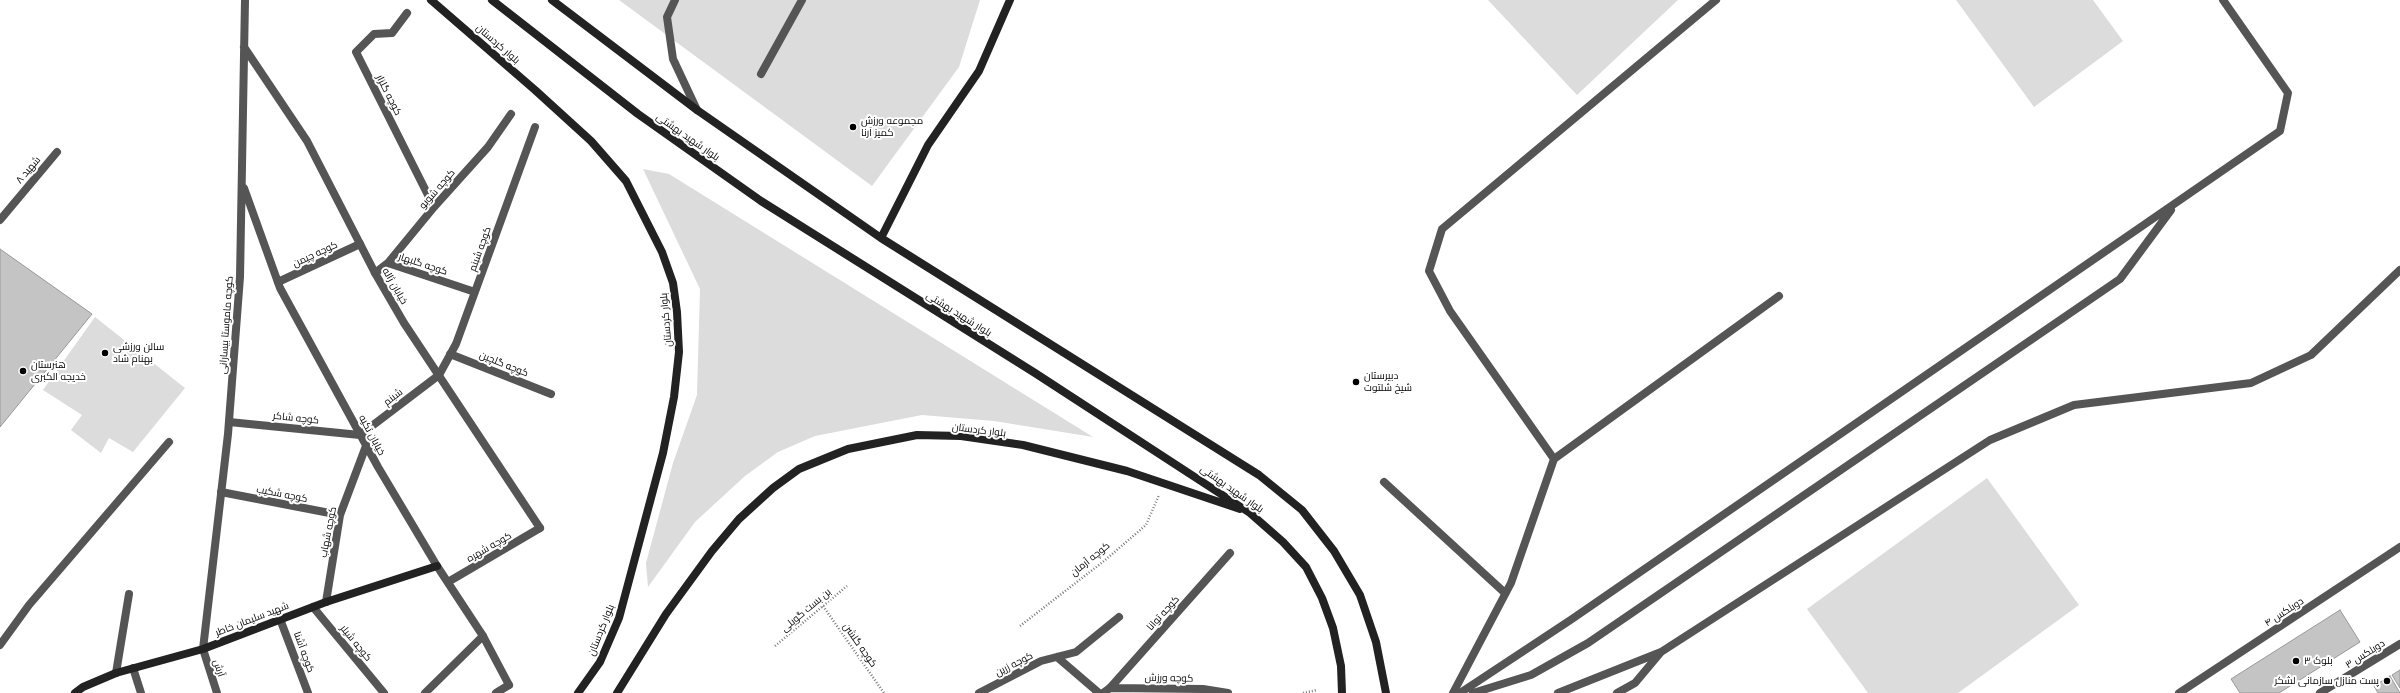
<!DOCTYPE html>
<html>
<head>
<meta charset="utf-8">
<style>
	body { margin:0 }
	canvas { display:block; background:#fff }
</style>
</head>
<body>
<canvas width="2400" height="693"></canvas>
<script>
const ctx = document.querySelector('canvas').getContext('2d');
ctx.lineJoin = 'round';
function fill(path, color) {
  ctx.fillStyle = color;
  ctx.fill(path, 'evenodd');
}
function toPath(rows) {
  const path = new Path2D();
  for (const r of rows) {
    path.moveTo(r[0], r[1]);
    for (let i = 2; i < r.length; i += 2) path.lineTo(r[i], r[i + 1]);
  }
  return path;
}
function stroke(path, color, width, dash) {
  ctx.strokeStyle = color;
  ctx.lineWidth = width;
  ctx.lineCap = dash ? 'butt' : 'round';
  ctx.setLineDash(dash || []);
  ctx.stroke(path);
}
function drawText(font, color, halo, rows, align = 'center') {
  ctx.font = font + ' Lato,Cairo,sans-serif';
  ctx.lineWidth = 4;
  ctx.setLineDash([]);
  ctx.textBaseline = 'middle';
  ctx.strokeStyle = halo;
  ctx.fillStyle = color;
  for (const [text, x, y, turn = 0] of rows) {
    ctx.save();
    ctx.translate(x, y);
    ctx.rotate((+turn || 0) * Math.PI / 180);
    ctx.textAlign = isNaN(turn) ? turn : align;
    if (halo) ctx.strokeText(text, 0, 0);
    ctx.fillText(text, 0, 0);
    ctx.restore();
  }
}
fill(toPath([
	[619,0,980,0,959,67,872,186],
	[1488,0,1678,0,1577,95],
	[1956,0,2093,0,2123,41,2034,107],
	[643,169,669,174,1093,437,994,421,922,415,815,436,778,452,745,476,695,522,648,587,646,563,673,463,697,395,700,289],
	[95,317,185,388,133,452,109,438,101,453,71,430,82,415,43,390],
	[1987,478,2079,605,1958,693,1868,693,1807,609]
]), '#dcdcdc');
const building = toPath([
	[0,249,92,314,0,427,0,249],
	[2340,610,2360,642,2279,693,2240,693,2231,679,2340,610],
	[2400,670,2400,688,2392,675,2400,670],
	[2390,676,2400,693,2378,693,2374,686,2390,676]
]);
fill(building, '#c4c4c4');
stroke(building, '#999', 1);
stroke(toPath([
	[823,606,884,693],
	[1020,626,1104,561,1146,525,1159,495],
	[775,646,847,586],
	[1303,693,1317,690]
]), '#777', 2.5, [1, 2]);
stroke(toPath([
	[675,0,667,17,673,59,697,110],
	[407,13,392,33,374,34,356,52,434,207],
	[761,74,802,0],
	[0,220,57,152],
	[388,263,475,292],
	[375,273,388,263,434,207,488,147,511,114],
	[278,282,360,244],
	[450,354,551,394],
	[229,422,360,435,439,375,456,344,535,127],
	[1384,482,1505,593],
	[221,492,340,515],
	[448,582,540,528],
	[326,602,340,515,366,446],
	[313,607,384,693],
	[280,619,308,693],
	[0,645,29,605,169,442],
	[203,649,217,693],
	[1057,657,1099,693],
	[133,668,141,693],
	[116,673,129,594],
	[1110,688,1230,553],
	[1110,688,1203,689,1228,693],
	[425,693,483,636],
	[496,693,509,685],
	[979,693,1041,661,1076,652,1119,617],
	[1460,693,1572,619,2280,131,2288,93,2223,0],
	[1473,693,1531,675,1588,643,2120,279,2171,210],
	[1558,693,1661,652,1990,440,2074,405,2251,383,2311,355,2400,270],
	[1617,693,1635,683,1661,652]
]), '#555', 8);
stroke(toPath([
	[244,47,307,141,375,273,404,323,540,528],
	[244,188,280,288,378,467,437,566,483,636,509,685],
	[1554,459,1779,296],
	[203,649,228,434,240,277,245,0],
	[1103,693,1110,688],
	[1453,693,1511,583,1554,459,1450,311,1429,271,1442,229,1716,0],
	[2179,693,2400,547],
	[2320,693,2400,644]
]), '#555', 8);
stroke(toPath([
	[431,0,535,90,591,141,626,181,662,252,673,283,677,312,679,352,674,397,663,453,619,618,600,662,578,693],
	[492,0,638,114,761,201,1035,373,1250,513,1283,542,1306,567,1322,598,1333,628,1341,666,1342,693],
	[552,0,697,110,881,238,1259,475,1302,510,1334,551,1360,595,1376,642,1386,693],
	[881,238,928,145,979,71,1010,0],
	[75,693,83,687,116,673,203,649,326,602,437,566],
	[617,693,666,614,712,551,739,519,773,488,799,469,848,449,917,435,961,436,1023,445,1127,471,1240,509]
]), '#222', 8);
for (const [x, y, r, color] of [
	[853,127,4,"#000"],
	[105,353,4,"#000"],
	[23,371,4,"#000"],
	[1356,382,4,"#000"],
	[2296,661,4,"#000"],
	[2387,681,4,"#000"]
]) {
  const dot = new Path2D();
  dot.arc(x, y, r, 0, 2 * Math.PI);
  ctx.fillStyle = color;
  ctx.fill(dot);
  stroke(dot, '#fff', 1.5);
}
drawText('10px', '#000', '#fff', [
	["بلوار کردستان",498,44,41],
	["کوچه گلزار",389,95,63],
	["بلوار شهید بهشتی",688,137,35],
	["شهید ۸",28,170,-50],
	["کوچه شوبو",437,189,-49],
	["کوچه شبنم",480,249,-70],
	["کوچه چیمن",315,254,-25],
	["کوچه گلبهار",423,264,18],
	["خیابان ژاله",395,286,60],
	["بلوار شهید بهشتی",959,314,32],
	["بلوار کردستان",666,320,-95],
	["کوچه ماموستا بیسارانی",226,325,-86],
	["کوچه گلچین",504,364,22],
	["شبنم",393,397,-38],
	["کوچه شاکر",296,418,6],
	["بلوار کردستان",979,430,7],
	["خیابان تکیه",372,435,62],
	["بلوار شهید بهشتی",1232,489,35],
	["کوچه شکیب",282,494,11],
	["کوچه شهاب",328,532,-79],
	["کوچه شهره",489,547,-30],
	["کوچه آرمان",1090,559,-39],
	["بن بست گویلی",806,610,-40],
	["دوبلکس ۴",2284,612,-33],
	["کوچه توانا",1163,613,-48],
	["شهید سلیمان خاطر",252,619,-21],
	["بلوار کردستان",601,630,-68],
	["کوچه شیلر",356,643,51],
	["کوچه گلشن",860,645,55],
	["کوچه آشنا",304,652,70],
	["دوبلکس ۳",2365,654,-32],
	["کوچه زرین",1014,664,-27],
	["آرش",219,668,72],
	["کوچه ورزش",1169,678,1]
]);
drawText('10px', '#000', '#fff', [
	["مجموعه ورزش",861,121],
	["کمیز آرنا",861,133],
	["سالن ورزشی",113,347],
	["بهنام شاد",113,359],
	["هنرستان",31,365],
	["خدیجه الکبری",31,377],
	["دبیرستان",1364,376],
	["شیخ شلتوت",1364,388],
	["بلوک ۳",2304,661],
	["پست منازل سازمانی لشکر",2379,681,"right"]
], 'left');
</script>
</body>
</html>
